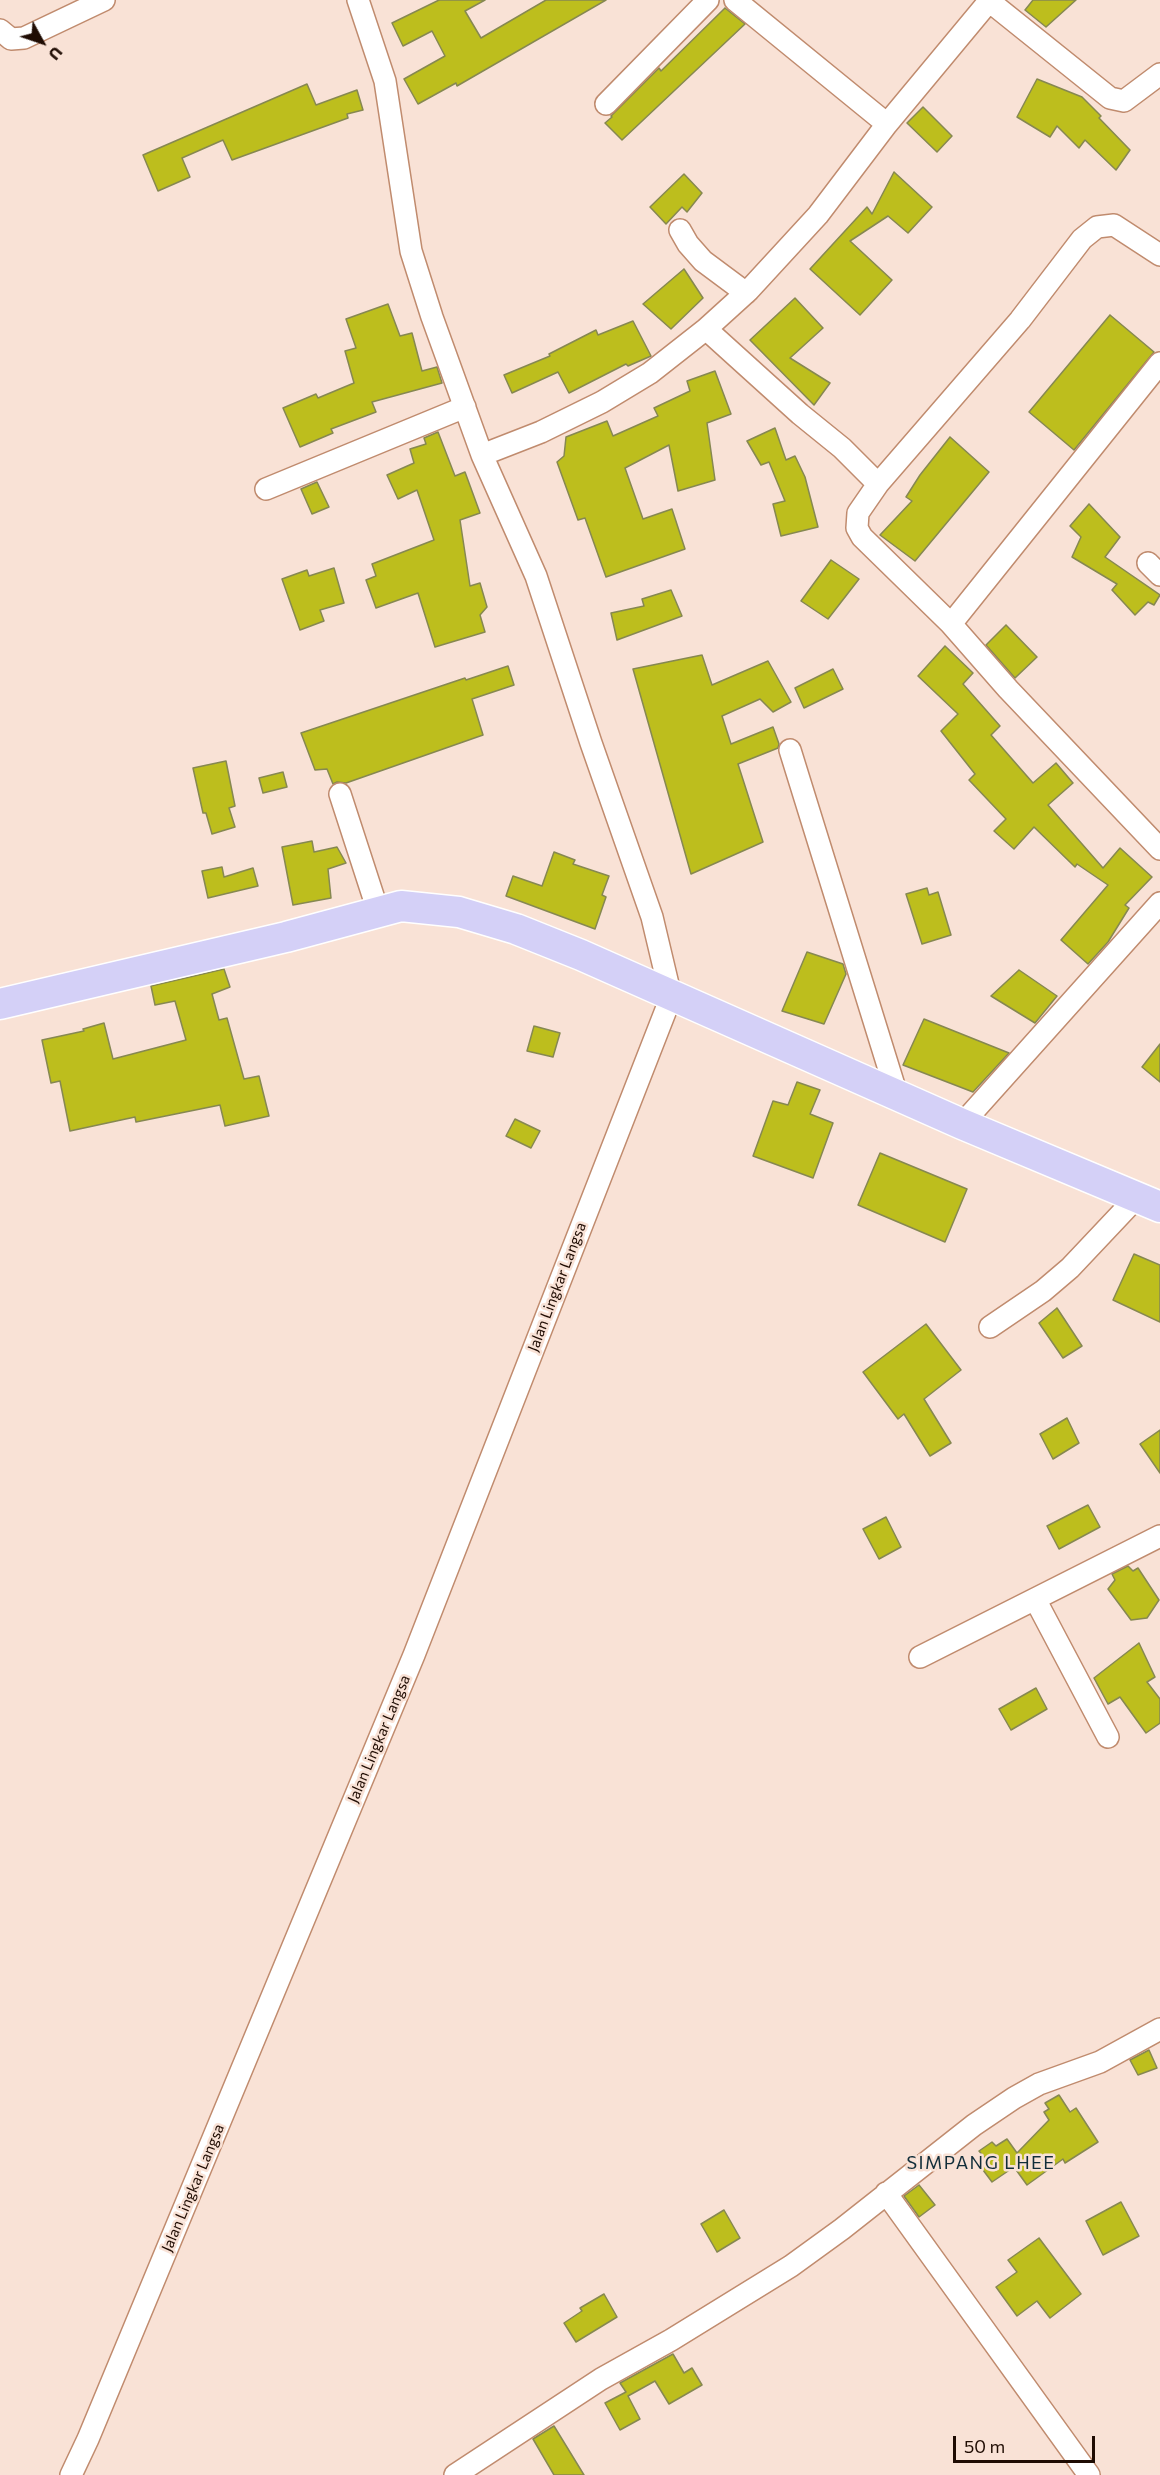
<!DOCTYPE html>
<html>
<head>
<meta charset="utf-8">
<style>
	body { margin:0 }
	#map { position:relative; width:1160px; height:2475px; overflow:hidden; background:#f9e2d6; font-family:Commissioner,sans-serif }
	canvas { display:block }
	.north { position:absolute; left:12px; top:12px; width:60px; height:60px; -webkit-text-stroke:4px #f9e2d6; paint-order:stroke; rotate:130deg; font-size:16px; font-weight:700; line-height:24px; text-align:center; color:#1f0c03 }
	.north::after { content:''; display:block; margin:auto; width:21px; height:27px; background:#1f0c03; clip-path:polygon(50% 0,100% 100%,50% 72%,0 100%) }
	.scale { position:absolute; left:953px; top:2436px; width:142px; height:27px; box-sizing:border-box; border:3px solid #1f0c03; border-top:0; padding-left:8px; font-size:18px; line-height:21px; white-space:nowrap; color:#1f0c03; -webkit-text-stroke:4px #f9e2d6; paint-order:stroke }
</style>
</head>
<body>
<div id="map">
<canvas width="1160" height="2475"></canvas>
<div class="north">U</div>
<div class="scale">50 m</div>
</div>
<script>
const ctx = document.querySelector('canvas').getContext('2d');
ctx.lineJoin = 'round';
function fill(path, color) {
  ctx.fillStyle = color;
  ctx.fill(path, 'evenodd');
}
function toPath(rows) {
  const path = new Path2D();
  for (const r of rows) {
    path.moveTo(r[0], r[1]);
    for (let i = 2; i < r.length; i += 2) path.lineTo(r[i], r[i + 1]);
  }
  return path;
}
function stroke(path, color, width, dash) {
  ctx.strokeStyle = color;
  ctx.lineWidth = width;
  ctx.lineCap = dash ? 'butt' : 'round';
  ctx.setLineDash(dash || []);
  ctx.stroke(path);
}
function drawText(font, color, halo, rows, align = 'center') {
  ctx.font = font + ' Commissioner,sans-serif';
  ctx.lineWidth = 5;
  ctx.setLineDash([]);
  ctx.textBaseline = 'middle';
  ctx.strokeStyle = halo;
  ctx.fillStyle = color;
  for (const [text, x, y, turn = 0] of rows) {
    ctx.save();
    ctx.translate(x, y);
    ctx.rotate((+turn || 0) * Math.PI / 180);
    ctx.textAlign = isNaN(turn) ? turn : align;
    if (halo) ctx.strokeText(text, 0, 0);
    ctx.fillText(text, 0, 0);
    ctx.restore();
  }
}
const building = toPath([
	[439,0,485,0,465,11,481,38,546,0,606,0,457,86,456,83,418,104,404,79,445,56,432,31,403,46,392,23,439,0],
	[1033,0,1076,0,1046,27,1025,10,1033,0],
	[725,8,745,24,622,140,605,123,612,117,611,116,659,68,661,71,725,8],
	[1037,79,1082,97,1101,116,1099,118,1130,150,1116,170,1085,140,1079,148,1057,126,1050,137,1017,117,1037,79],
	[307,84,316,105,357,90,363,110,347,114,348,118,232,160,223,140,182,158,190,177,158,191,143,155,307,84],
	[923,107,952,136,937,152,907,123,923,107],
	[894,172,932,207,908,233,888,216,850,241,892,280,860,315,810,269,867,207,872,214,894,172],
	[684,174,702,193,687,212,682,207,666,224,650,207,684,174],
	[684,269,703,298,671,329,643,304,684,269],
	[795,298,823,328,790,358,830,383,814,405,750,340,795,298],
	[388,304,400,336,412,333,422,371,437,367,442,383,372,402,376,412,331,429,333,433,300,447,283,408,316,394,318,398,354,383,345,351,356,348,346,319,388,304],
	[1110,315,1154,352,1074,450,1029,412,1110,315],
	[633,321,651,356,628,366,626,364,569,393,558,372,512,393,504,375,550,356,549,354,596,330,598,335,633,321],
	[715,371,731,414,707,423,715,480,678,491,669,445,625,468,643,519,672,509,685,549,606,577,585,518,578,520,557,462,564,456,566,437,607,421,613,436,658,416,654,408,690,391,687,381,715,371],
	[775,428,786,460,795,456,805,477,818,527,781,536,773,504,785,501,769,462,761,465,747,441,775,428],
	[438,432,455,476,465,472,480,513,460,520,470,586,480,583,487,607,480,615,485,632,435,647,418,593,376,608,366,580,376,576,372,564,434,540,417,490,398,499,387,475,414,463,410,449,426,444,424,438,438,432],
	[950,437,989,472,915,561,880,535,912,501,906,497,920,475,950,437],
	[317,482,329,507,312,514,301,489,317,482],
	[1089,504,1120,537,1105,557,1160,595,1154,605,1148,602,1135,615,1112,590,1117,584,1072,557,1081,537,1070,526,1089,504],
	[831,560,859,579,828,619,801,601,831,560],
	[334,568,344,603,320,610,324,621,300,630,282,579,307,570,309,576,334,568],
	[671,590,682,616,617,640,611,613,644,606,642,599,671,590],
	[1006,625,1037,657,1015,678,986,645,1006,625],
	[945,646,973,673,963,684,1000,726,991,735,1033,783,1056,763,1073,783,1048,805,1103,868,1120,848,1152,877,1125,905,1129,908,1108,942,1088,964,1061,940,1108,885,1077,864,1075,867,1034,827,1014,849,994,831,1006,819,969,780,975,774,941,731,958,714,918,676,945,646],
	[702,655,712,685,768,661,791,702,773,712,760,699,722,716,731,744,773,727,779,744,778,748,738,764,763,842,691,874,633,669,702,655],
	[508,666,514,685,472,699,483,735,346,783,337,782,333,784,327,769,315,770,301,733,465,678,466,680,508,666],
	[833,669,843,689,804,708,795,688,833,669],
	[226,761,235,806,229,808,235,827,212,834,206,813,203,813,193,768,226,761],
	[283,772,287,787,263,793,259,778,283,772],
	[312,841,314,852,337,847,346,863,328,869,331,898,293,905,282,847,312,841],
	[554,852,575,860,573,864,609,876,602,895,606,897,595,929,506,896,513,876,542,886,554,852],
	[222,867,224,877,253,868,258,886,208,898,202,871,222,867],
	[927,888,929,895,938,892,951,935,922,944,906,894,927,888],
	[807,952,843,964,846,974,824,1024,782,1011,807,952],
	[224,969,230,987,212,994,219,1020,227,1018,244,1079,259,1076,269,1116,225,1126,220,1105,136,1122,135,1117,70,1131,60,1081,51,1083,42,1040,84,1031,83,1029,104,1023,113,1059,186,1040,175,1001,155,1005,151,986,224,969],
	[1019,970,1057,996,1035,1023,991,996,1019,970],
	[924,1019,1009,1053,973,1092,903,1065,924,1019],
	[534,1026,560,1033,553,1057,527,1051,534,1026],
	[1160,1044,1160,1082,1142,1067,1160,1044],
	[797,1082,820,1090,810,1114,833,1123,813,1178,753,1156,773,1101,788,1105,797,1082],
	[515,1119,540,1131,531,1148,506,1136,515,1119],
	[880,1153,967,1189,945,1242,858,1205,880,1153],
	[1134,1254,1160,1265,1160,1322,1113,1300,1134,1254],
	[1057,1308,1082,1346,1063,1358,1039,1323,1057,1308],
	[926,1324,961,1370,924,1399,951,1443,930,1456,904,1414,898,1419,863,1372,926,1324],
	[1067,1418,1079,1443,1053,1459,1040,1434,1067,1418],
	[1160,1430,1160,1473,1140,1444,1160,1430],
	[1088,1505,1100,1527,1059,1549,1047,1526,1088,1505],
	[886,1517,901,1547,879,1559,863,1529,886,1517],
	[1128,1566,1133,1571,1138,1568,1159,1600,1147,1618,1131,1620,1108,1589,1115,1580,1112,1574,1128,1566],
	[1139,1643,1155,1677,1147,1682,1160,1699,1160,1723,1146,1733,1120,1697,1108,1704,1094,1678,1139,1643],
	[1036,1688,1047,1709,1011,1730,999,1709,1036,1688],
	[1149,2050,1157,2068,1138,2075,1130,2060,1149,2050],
	[1059,2095,1070,2112,1076,2108,1098,2142,1065,2163,1063,2159,1027,2185,1014,2167,992,2182,977,2162,984,2157,979,2151,992,2142,996,2146,1007,2139,1017,2153,1049,2120,1044,2112,1049,2109,1045,2103,1059,2095],
	[919,2185,935,2205,919,2217,904,2196,919,2185],
	[1121,2202,1139,2236,1103,2255,1086,2221,1121,2202],
	[724,2210,740,2238,717,2252,701,2224,724,2210],
	[1039,2238,1081,2294,1050,2318,1037,2301,1017,2316,996,2287,1017,2272,1008,2260,1039,2238],
	[604,2294,617,2317,576,2342,564,2323,582,2311,580,2308,604,2294],
	[673,2354,684,2373,692,2368,702,2385,669,2404,655,2381,628,2396,640,2419,620,2430,605,2403,626,2392,620,2383,673,2354],
	[554,2426,584,2475,554,2475,533,2439,554,2426]
]);
fill(building, '#bdbe1d');
stroke(building, '#868851', 1.5);
const minor = toPath([
	[735,0,887,124],
	[989,1,1110,98,1124,101,1160,74],
	[0,30,11,39,24,38,104,0],
	[606,104,708,0],
	[680,230,688,244,703,261,746,293],
	[706,329,800,414,842,448,878,484,858,513,857,528,862,537,951,624,1008,689,1160,849],
	[482,455,541,432,602,402,650,373,706,329,749,290,818,215,887,124,990,0],
	[878,484,1020,320,1082,239,1097,227,1114,225,1160,255],
	[266,489,465,407],
	[1148,563,1160,575],
	[951,624,1160,363],
	[790,750,897,1095],
	[340,794,378,911],
	[962,1124,1160,903],
	[990,1327,1043,1291,1070,1268,1137,1197],
	[1035,1599,1108,1737],
	[920,1657,1160,1536],
	[886,2193,1089,2475],
	[71,2475,88,2439,414,1655,671,997,652,917,591,743,536,576,482,455,432,317,411,251,385,81,358,0],
	[455,2475,601,2379,671,2340,791,2266,842,2229,974,2125,1014,2098,1039,2084,1100,2062,1160,2029]
]);
const highway = toPath([
	[0,1004,286,937,401,906,459,912,516,929,581,955,962,1124,1160,1207]
]);
stroke(minor, '#c08b6e', 24);
stroke(highway, '#fff', 33);
stroke(minor, '#fff', 21);
stroke(highway, '#d4d0f7', 30);
drawText('15px', '#1f0c03', '#f9e2d6', [
	["Jalan Lingkar Langsa",557,1287,-69],
	["Jalan Lingkar Langsa",379,1739,-67],
	["Jalan Lingkar Langsa",193,2188,-67]
]);
ctx.letterSpacing = '1.5px';
drawText('18px', '#112d39', '#f9e2d6', [
	["SIMPANG LHEE",981,2163]
]);
ctx.letterSpacing = '0px';
</script>
</body>
</html>
